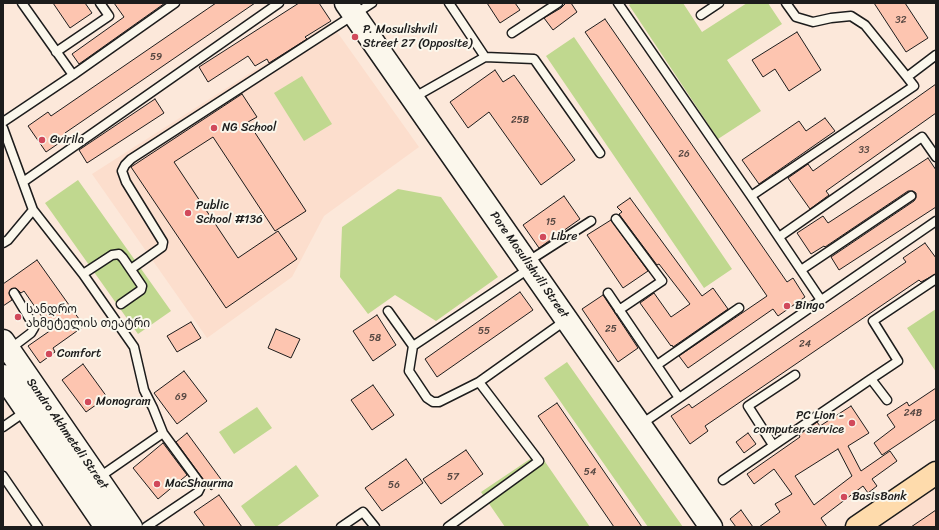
<!DOCTYPE html>
<html>
<head>
<meta charset="utf-8">
<style>
	body { margin:0 }
	#map { position:relative; width:939px; height:530px; overflow:hidden; background:#fce8da; font-family:Sriracha,sans-serif }
	canvas { display:block }
	.frame { position:absolute; inset:0; border:4px solid #1c1c1c; pointer-events:none }
</style>
</head>
<body>
<div id="map">
<canvas width="939" height="530"></canvas>
<div class="frame"></div>
</div>
<script>
const ctx = document.querySelector('canvas').getContext('2d');
ctx.lineJoin = 'round';
function fill(path, color) {
  ctx.fillStyle = color;
  ctx.fill(path, 'evenodd');
}
function toPath(rows) {
  const path = new Path2D();
  for (const r of rows) {
    path.moveTo(r[0], r[1]);
    for (let i = 2; i < r.length; i += 2) path.lineTo(r[i], r[i + 1]);
  }
  return path;
}
function stroke(path, color, width, dash) {
  ctx.strokeStyle = color;
  ctx.lineWidth = width;
  ctx.lineCap = dash ? 'butt' : 'round';
  ctx.setLineDash(dash || []);
  ctx.stroke(path);
}
function drawText(font, color, halo, rows, align = 'center') {
  ctx.font = font + ' Sriracha,"Noto Sans Georgian",sans-serif';
  ctx.lineWidth = 4;
  ctx.setLineDash([]);
  ctx.textBaseline = 'middle';
  ctx.strokeStyle = halo;
  ctx.fillStyle = color;
  for (const [text, x, y, turn = 0] of rows) {
    ctx.save();
    ctx.translate(x, y);
    ctx.rotate((+turn || 0) * Math.PI / 180);
    ctx.textAlign = isNaN(turn) ? turn : align;
    if (halo) ctx.strokeText(text, 0, 0);
    ctx.fillText(text, 0, 0);
    ctx.restore();
  }
}
fill(toPath([
	[330,22,419,147,324,216,292,277,207,338,92,174],
	[936,486,936,527,875,527]
]), '#fcdecd');
fill(toPath([
	[632,3,683,3,702,32,747,3,768,3,782,24,727,60,761,111,718,139,629,5],
	[574,37,732,269,704,288,546,56],
	[302,76,332,124,304,141,274,93],
	[78,180,171,311,138,334,45,203],
	[398,189,441,197,498,277,436,321,395,295,368,314,340,277,342,227],
	[936,309,936,372,907,328],
	[567,362,683,527,648,527,544,378],
	[257,407,272,428,234,454,219,432],
	[539,453,590,527,505,527,481,492],
	[296,465,319,496,276,527,256,527,241,506]
]), '#c0d88f');
const building = toPath([
	[53,3,85,3,92,13,70,28,53,3],
	[114,3,165,3,79,64,72,54,124,17,114,3],
	[216,3,255,3,65,133,68,137,46,152,28,126,48,112,51,116,216,3],
	[299,3,319,3,331,21,305,37,307,39,269,63,267,59,255,66,248,56,208,82,199,67,299,3],
	[487,3,515,3,520,10,500,23,487,3],
	[566,3,571,3,577,12,553,30,544,18,561,8,566,3],
	[874,3,905,3,928,38,906,52,874,3],
	[605,19,787,282,793,278,805,297,778,316,773,309,688,368,679,356,767,296,585,32,605,19],
	[797,32,821,70,789,91,775,69,763,77,752,60,797,32],
	[495,70,503,82,514,75,575,160,541,185,489,112,468,128,450,102,495,70],
	[936,84,936,113,826,191,829,195,810,209,788,178,808,164,813,171,936,84],
	[242,94,257,117,248,122,306,211,275,231,213,137,174,162,238,258,278,231,297,259,226,308,131,167,242,94],
	[155,99,164,113,87,163,79,150,155,99],
	[825,118,835,131,759,184,742,160,799,121,806,131,825,118],
	[928,158,936,170,936,207,839,270,831,257,914,201,916,198,916,193,913,191,908,191,825,247,824,246,811,254,797,233,823,216,828,223,928,158],
	[564,196,580,219,539,248,523,225,564,196],
	[630,198,702,296,713,288,728,309,673,347,672,345,671,346,640,303,654,293,671,317,690,304,659,264,657,265,619,214,622,212,617,207,630,198],
	[611,220,648,271,623,288,587,235,611,220],
	[925,243,936,258,936,274,921,282,919,280,705,426,708,431,690,444,671,416,689,404,692,408,906,262,903,258,925,243],
	[37,260,84,326,53,348,55,352,40,363,28,346,51,330,24,291,21,293,16,288,11,289,9,293,12,300,3,306,3,284,37,260],
	[520,292,533,310,437,377,425,359,520,292],
	[603,295,638,348,618,362,582,309,603,295],
	[377,315,396,345,373,361,353,331,377,315],
	[191,322,201,338,177,352,167,336,191,322],
	[276,329,300,339,291,358,268,348,276,329],
	[83,364,107,397,86,412,62,380,83,364],
	[184,371,207,401,177,424,154,393,184,371],
	[373,385,394,415,372,430,351,400,373,385],
	[936,388,936,419,882,455,874,443,895,427,887,415,907,402,909,406,936,388],
	[557,403,642,527,614,527,538,416,557,403],
	[851,406,869,433,848,446,861,471,890,451,897,461,872,479,877,486,868,493,863,486,821,518,827,527,759,527,780,512,775,504,792,494,774,469,754,484,747,474,800,437,799,435,817,422,820,426,851,406],
	[838,449,852,476,814,505,795,476,838,449],
	[187,433,223,482,211,490,176,442,187,433],
	[748,433,756,444,744,453,736,442,748,433],
	[163,443,187,475,158,499,133,468,163,443],
	[466,450,483,474,441,504,423,479,466,450],
	[406,459,423,483,382,511,365,488,406,459],
	[219,495,242,527,205,527,194,512,219,495],
	[741,510,753,527,736,527,730,519,741,510],
	[936,510,936,527,911,527,936,510]
]);
fill(building, '#fdc5b0');
stroke(building, '#1c1c1c', 1);
const lane = toPath([
	[22,3,73,75],
	[449,3,485,57,534,59,600,153],
	[618,3,751,196,821,300],
	[786,3,796,17,813,22,831,18,851,16,865,25,907,77],
	[701,15,719,3],
	[512,33,558,3],
	[56,52,109,16,100,3],
	[413,98,485,57],
	[3,122,73,75,175,3],
	[3,128,33,210,8,240,3,243],
	[23,182,279,3],
	[751,196,914,86,907,77,936,55],
	[33,210,83,274,134,347,144,390,153,408,163,433,199,482,200,488,198,492,146,527],
	[616,219,662,281,619,310],
	[779,237,922,137,936,157],
	[527,262,591,221],
	[131,269,162,247,163,242,126,182,122,171,125,165,131,159,372,3],
	[801,270,911,196],
	[83,274,112,255,119,254,123,258,142,286,141,290,121,304],
	[608,293,679,398],
	[388,311,413,346,530,268],
	[413,346,409,371,427,398,433,402,439,402,479,382],
	[10,349,31,333,34,328,32,323,14,293],
	[657,365,739,308],
	[887,400,871,379,898,361,873,321,936,279],
	[640,425,936,221],
	[3,427,26,411],
	[773,445,748,406,795,375],
	[3,476,38,527],
	[98,478,163,433],
	[723,480,871,379],
	[341,527,363,512,375,527],
	[448,527,539,461,479,382,566,320]
]);
const secondary = toPath([
	[346,3,711,527],
	[3,341,131,527],
	[3,376,106,527]
]);
const primary = toPath([
	[857,527,936,473]
]);
stroke(lane, '#1c1c1c', 11);
stroke(secondary, '#1c1c1c', 25);
stroke(primary, '#1c1c1c', 25);
stroke(lane, '#fbf7ec', 8);
stroke(secondary, '#fbf7ec', 22);
stroke(primary, '#fedbac', 22);
for (const [x, y, r, color] of [
	[355,37,4,"#d1495b"],
	[214,128,4,"#d1495b"],
	[42,140,4,"#d1495b"],
	[188,213,4,"#d1495b"],
	[543,237,4,"#d1495b"],
	[787,306,4,"#d1495b"],
	[18,317,4,"#d1495b"],
	[49,354,4,"#d1495b"],
	[88,402,4,"#d1495b"],
	[852,423,4,"#d1495b"],
	[157,484,4,"#d1495b"],
	[844,497,4,"#d1495b"]
]) {
  const dot = new Path2D();
  dot.arc(x, y, r, 0, 2 * Math.PI);
  ctx.fillStyle = color;
  ctx.fill(dot);
  stroke(dot, '#fbf7ec', 1.5);
}
drawText('10px', '#544641', null, [
	["32",901,20],
	["59",156,57],
	["25B",520,120],
	["33",864,150],
	["26",684,154],
	["15",551,222],
	["25",611,329],
	["55",484,331],
	["58",375,338],
	["24",805,344],
	["69",181,397],
	["24B",913,413],
	["54",590,472],
	["57",453,477],
	["56",394,485]
]);
drawText('12px', '#1c1c1c', '#fbf7ec', [
	["P. Mosulishvili",363,30],
	["Street 27 (Opposite)",363,44],
	["NG School",222,128],
	["Gvirila",50,140],
	["Public",196,206],
	["School #136",196,220],
	["Libre",551,237],
	["Bingo",795,306],
	["სანდრო",26,310],
	["ახმეტელის თეატრი",26,324],
	["Comfort",57,354],
	["Monogram",96,402],
	["PC Lion -",844,416,"right"],
	["computer service",844,430,"right"],
	["MacShaurma",165,484],
	["BasisBank",852,497]
], 'left');
drawText('12px', '#1c1c1c', '#fbf7ec', [
	["Pore Mosulishvili Street",529,265,55],
	["Sandro Akhmeteli Street",67,434,55]
]);
</script>
</body>
</html>
